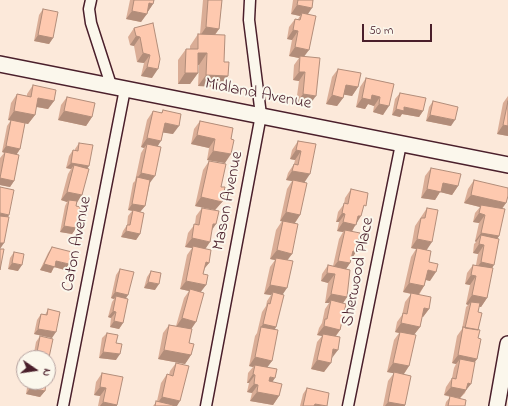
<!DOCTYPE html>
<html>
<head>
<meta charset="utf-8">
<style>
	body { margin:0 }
	#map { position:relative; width:508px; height:406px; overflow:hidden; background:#fce9da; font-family:"Indie Flower",sans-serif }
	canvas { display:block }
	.north { position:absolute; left:16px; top:350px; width:40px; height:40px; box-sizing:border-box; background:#fbf7ec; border:1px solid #b4a19f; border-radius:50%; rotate:103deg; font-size:11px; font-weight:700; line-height:16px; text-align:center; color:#4a1f2b }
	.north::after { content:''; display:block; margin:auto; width:14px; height:18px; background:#4a1f2b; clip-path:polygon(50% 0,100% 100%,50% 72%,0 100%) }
	.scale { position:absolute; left:362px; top:24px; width:70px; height:18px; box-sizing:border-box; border:2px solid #4a1f2b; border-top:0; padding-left:5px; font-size:12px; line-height:14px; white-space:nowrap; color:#4a1f2b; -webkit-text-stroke:3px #fbf7ec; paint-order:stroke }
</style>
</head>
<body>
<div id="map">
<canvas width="508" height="406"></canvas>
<div class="north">N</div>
<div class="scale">50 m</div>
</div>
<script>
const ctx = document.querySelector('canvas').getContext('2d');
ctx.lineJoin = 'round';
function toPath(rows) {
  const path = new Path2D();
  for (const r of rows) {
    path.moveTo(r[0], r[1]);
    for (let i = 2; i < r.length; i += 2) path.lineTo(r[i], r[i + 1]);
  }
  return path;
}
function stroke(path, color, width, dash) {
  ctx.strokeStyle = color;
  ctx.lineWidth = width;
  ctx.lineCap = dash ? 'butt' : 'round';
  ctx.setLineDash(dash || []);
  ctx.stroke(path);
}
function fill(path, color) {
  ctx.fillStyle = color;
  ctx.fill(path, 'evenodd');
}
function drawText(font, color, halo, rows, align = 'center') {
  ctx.font = font + ' "Indie Flower",sans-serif';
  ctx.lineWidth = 4;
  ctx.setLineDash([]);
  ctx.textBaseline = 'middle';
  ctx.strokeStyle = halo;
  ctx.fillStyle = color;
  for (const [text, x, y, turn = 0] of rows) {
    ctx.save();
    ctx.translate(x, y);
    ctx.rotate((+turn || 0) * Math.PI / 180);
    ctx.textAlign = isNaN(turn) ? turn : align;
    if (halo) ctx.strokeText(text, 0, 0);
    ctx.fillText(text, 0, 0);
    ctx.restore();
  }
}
const street = toPath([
	[91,0,89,9,91,23,111,85],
	[63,406,125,89],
	[206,406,261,115,249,20,250,0],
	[348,406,401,144]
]);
const secondary = toPath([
	[0,64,508,165],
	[497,406,508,344]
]);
stroke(street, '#4a1f2b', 13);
stroke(secondary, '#4a1f2b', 18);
stroke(street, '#fbf7ec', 10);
stroke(secondary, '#fbf7ec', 15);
fill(toPath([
	[130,0,154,0,153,4,141,22,126,19],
	[203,0,222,0,219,29,215,35,221,87,198,86,199,65,198,65,198,73,190,84,178,84,178,60,186,49,190,49,190,46,198,34,200,34],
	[293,0,314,0,313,0,307,14,304,57,310,104,296,103,299,81,293,80,294,65,299,58,289,56,292,40,287,39,289,27,295,19,298,19,300,16,291,14],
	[43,9,53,38,49,44,34,41,39,15],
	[153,23,152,78,141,76,144,63,137,62,134,46,130,45,128,37,134,28],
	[338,69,358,87,352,96,344,94,343,98,337,106,326,104,332,77],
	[366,78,394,84,383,115,373,112,374,106,368,104,365,109,356,107,360,87],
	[33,85,54,101,48,109,36,107,35,115,28,124,25,123,20,149,17,154,14,181,10,187,0,185,0,158,4,153,2,152,7,126,11,120,19,122,8,120,11,103,17,94,27,96,27,94],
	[400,93,423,111,419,117,402,114,400,117,392,115,395,99],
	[508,96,508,136,497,134,503,103],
	[67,97,92,117,86,126,58,120,61,105],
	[433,101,451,126,426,121,429,107],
	[163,110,173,134,163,132,158,146,145,206,140,212,140,234,136,240,121,237,123,231,127,225,128,216,132,211,128,210,133,183,135,181,141,153,144,148,141,147,147,120,153,111,161,113],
	[200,121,233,128,225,163,207,160,209,148,191,144,194,129],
	[298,141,316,144,304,182,300,215,295,223,292,254,287,260,283,294,275,330,272,361,267,367,279,396,273,405,250,401,252,393,247,392,249,383,247,383,248,373,253,367,249,366,255,336,257,333,262,312,266,306,267,301,271,295,264,294,270,267,275,260,270,259,276,230,282,221,280,221,287,189,292,181,286,180,288,173,294,164,295,160,290,159,292,150],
	[79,143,87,168,82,195,77,201,76,206,76,228,72,234,60,232,65,206,67,202,61,200,68,174,71,169,66,168,69,156,73,150,75,151,75,149],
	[209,161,221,187,222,202,215,210,195,206,203,170],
	[431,168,458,186,452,195,440,192,435,200,421,198,425,176],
	[474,180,506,203,502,209,499,236,497,239,492,268,487,298,481,307,479,307,478,312,478,330,477,359,475,362,465,393,460,398,465,406,445,406,446,402,450,397,444,395,446,387,452,378,454,368,456,364,452,363,457,336,462,329,466,307,468,305,466,304,470,285,465,284,467,273,473,265,476,265,478,254,473,253,474,244,476,242,475,241,479,223,473,222,475,213,480,207,464,203,468,189],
	[351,189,363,210,356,223,352,232,356,252,350,261,350,263,346,269,347,297,343,303,340,330,336,336,331,358,324,372,311,369,317,342,322,336,317,335,319,328,322,323,325,309,329,303,325,303,328,283,321,281,322,274,328,265,333,266,339,239,343,232,337,231,339,222,336,222,338,212,344,204,345,198],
	[202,208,205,249,209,263,205,268,203,274,206,285,200,292,191,329,189,343,191,355,185,364,158,359,163,333,169,325,176,326,184,298,189,291,180,289,187,255,192,248,185,247,188,233,195,224,196,216],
	[427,208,426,250,429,262,430,281,426,280,424,286,419,295,429,309,423,317,422,317,420,327,414,335,409,366,404,374,405,405,405,406,383,406,388,381,394,373,387,372,394,340,399,333,395,332,397,322,402,315,405,302,411,294,403,292,411,257,416,249,411,248,415,226],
	[52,247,65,270,54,267,51,273,40,270,48,253],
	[14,252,18,271,8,269,10,258],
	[120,269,128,295,126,298,123,323,119,329,110,327,111,318,108,317,112,302,114,299,111,298,116,275],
	[151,271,155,290,144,288,147,277],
	[48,309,52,338,34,334,37,320,41,314,45,315],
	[107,333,116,343,116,360,99,358,102,338],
	[40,336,48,358,33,358,36,342],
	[176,363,177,406,153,406,157,401,161,383,167,374,169,375,170,371],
	[102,373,117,405,117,406,98,406,100,396,94,395,96,382],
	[28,382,46,382,45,391,40,397,26,394],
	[307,388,327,406,300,406,303,394]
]), '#daad96');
fill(toPath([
	[149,3,153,4,147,13],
	[297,5,312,8,306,17,302,13,300,16,291,14],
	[132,11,147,14,141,22,126,19],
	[206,27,219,29,213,37,200,36],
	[293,30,298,31,292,40,287,39],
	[38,35,53,38,49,44,34,41],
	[136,36,140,37,134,46,130,45],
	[295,47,309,50,303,58,300,56,299,58,289,56],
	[143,53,150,55,144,63,137,62],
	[198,53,207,53,199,65,190,64],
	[147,67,158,69,152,78,141,76],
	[299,72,305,72,299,81,293,80],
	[185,73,198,73,190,84,178,84],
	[206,75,228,76,221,87,198,86],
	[346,85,358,87,352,96,340,94],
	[303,94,316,96,310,104,296,103],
	[332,95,343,98,337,106,326,104],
	[372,95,380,97,374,106,368,104,365,109,356,107,362,98],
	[38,98,54,101,48,109,32,106],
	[379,104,389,106,383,115,373,112],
	[404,107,423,111,419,117,402,114,400,117,392,115,396,109],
	[14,111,35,115,28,124,8,120],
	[64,111,92,117,86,126,58,120],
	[430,115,455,120,451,126,426,121],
	[165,123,179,126,173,134,159,132],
	[503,125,508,126,508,136,497,134],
	[197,135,215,139,209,148,191,144],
	[147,138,161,141,155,150,147,144,144,148,141,147],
	[6,146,20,149,16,155,2,152],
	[296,150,301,151,295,160,290,159],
	[213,151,231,154,225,163,207,160],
	[71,163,89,166,85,172,74,165,71,169,66,168],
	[292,171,310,174,304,183,293,180,292,181,286,180],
	[141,173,155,176,149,184,137,177,135,181],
	[0,178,14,181,10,187,0,185],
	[443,183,458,186,452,195,440,192,435,200,421,198,427,189],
	[67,192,82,195,76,204,69,200,67,202,61,200],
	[471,195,506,203,500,211,481,205,480,207,464,203],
	[201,197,222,202,215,210,195,206],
	[132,204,145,206,140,212,128,210],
	[286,212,300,215,294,224,280,221],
	[0,213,9,215,5,221,0,220],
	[342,213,345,214,339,222,336,222],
	[479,213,485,215,479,223,473,222],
	[358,216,361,216,350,234,345,230,343,232,337,231,343,222],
	[213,224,216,224,210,233],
	[64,226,76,228,72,234,60,232],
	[126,231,140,234,136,240,121,237],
	[481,233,499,236,493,245,481,235,476,242,475,241],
	[192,238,210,242,204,251,193,246,192,248,185,247],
	[417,239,432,242,426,251,411,248],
	[0,243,4,243,0,249],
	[479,244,484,245,478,254,473,253],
	[277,250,292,254,286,262,276,258,275,260,270,259],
	[353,251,356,252,350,261],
	[56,261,69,264,65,270,54,267,51,273,40,270,44,264],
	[338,261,350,263,344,272,332,269],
	[206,262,209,263,202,271],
	[481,262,494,265,488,274,474,271],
	[12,263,22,265,18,271,8,269],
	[428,270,436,272,430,281,422,279],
	[327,273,335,274,328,283,321,281],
	[471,275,476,276,470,285,465,284],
	[186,281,206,285,200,293,190,289,189,291,180,289],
	[148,282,159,284,155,290,144,288],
	[409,283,424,286,418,295,403,292],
	[270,285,287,288,281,297,273,292,271,295,264,294],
	[115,292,128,295,124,301,116,296,114,299,111,298],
	[331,294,347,297,341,306,331,300,329,303,325,303],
	[472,295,487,298,481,307,470,305,471,302,468,305,466,304],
	[424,308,429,309,423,317,418,316],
	[113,311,116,312,111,318,108,317],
	[182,318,196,322,190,331,176,327],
	[114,321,123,323,119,329,110,327],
	[401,323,420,327,413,336,395,332],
	[263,324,276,327,270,336,261,327,257,333],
	[324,326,340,330,334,338,323,334,322,336,317,335],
	[38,329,56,332,52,338,34,334],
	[333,349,338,350,332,358],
	[164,350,191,355,185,364,158,359],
	[103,352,120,354,116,360,99,358],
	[458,355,477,359,471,367,460,359,456,364,452,363],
	[255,357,272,361,266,369,255,365,253,367,249,366],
	[317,360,331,363,324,372,311,369],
	[393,363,409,366,403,375,387,372],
	[253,374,255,375,249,383,247,383],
	[270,377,275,378,269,387,264,386],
	[468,383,471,384,460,398,444,395,451,387],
	[254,384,258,385,252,393,247,392],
	[100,387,106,388,100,396,94,395],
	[30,388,45,391,40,397,26,394],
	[257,392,279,396,273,405,250,401],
	[162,397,180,401,177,406,158,406,156,405],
	[103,402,117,405,117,406,100,406],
	[388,402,405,405,405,406,385,406],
	[315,404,324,406,313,406]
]), '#b28d7a');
const building = toPath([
	[134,0,154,0,153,4,149,3,147,14,132,11,134,0],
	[208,0,222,0,219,29,206,27,208,0],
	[298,0,313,0,312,8,297,5,298,0],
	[43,9,58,12,53,38,38,35,43,9],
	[302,13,316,16,309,50,295,47,298,31,293,30,295,19,300,20,302,13],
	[153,23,160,59,158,69,147,67,150,55,143,53,140,37,136,36,134,28,153,23],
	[198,34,225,35,224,62,229,62,228,76,206,75,207,53,198,53,198,73,185,73,186,49,198,49,198,34],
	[300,56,320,58,316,96,303,94,305,72,299,72,300,56],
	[338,69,361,73,358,87,346,85,343,98,332,95,338,69],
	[366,78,394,84,389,106,379,104,380,97,372,95,371,100,362,98,366,78],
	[33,85,56,90,54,101,38,98,35,115,14,111,17,94,31,97,33,85],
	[400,93,426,98,423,111,404,107,404,111,396,109,400,93],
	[67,97,95,103,92,117,64,111,67,97],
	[433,101,458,107,455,120,430,115,433,101],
	[508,101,508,126,503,125,508,101],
	[163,110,181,114,179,126,165,123,161,141,147,138,153,111,162,113,163,110],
	[11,120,25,123,20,149,6,146,11,120],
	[200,121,233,128,231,139,234,140,231,154,213,151,215,139,197,135,200,121],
	[298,141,316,144,310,174,292,171,294,164,298,165,301,151,296,150,298,141],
	[79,143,93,145,89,166,71,163,73,150,78,151,79,143],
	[147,144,161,147,155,176,141,173,147,144],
	[5,152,19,155,14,181,0,178,5,152],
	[209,161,226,164,221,187,225,187,222,202,201,197,209,161],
	[74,165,89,169,82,195,67,192,74,165],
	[431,168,461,174,458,186,443,183,441,192,427,189,431,168],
	[137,177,150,180,145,206,132,204,137,177],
	[293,180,307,183,300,215,286,212,293,180],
	[474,180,508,188,508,196,506,203,471,195,474,180],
	[0,187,14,190,9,215,0,213,0,187],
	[351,189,368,193,366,206,364,205,361,216,358,216,356,225,343,222,345,214,342,213,344,203,348,204,351,189],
	[69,200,77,201,76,206,80,207,76,228,64,226,69,200],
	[481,205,505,209,499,236,481,233,485,215,479,213,481,205],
	[202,208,219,211,216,224,213,224,210,242,192,238,194,224,199,225,202,208],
	[427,208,438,210,432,242,417,239,421,218,425,218,427,208],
	[133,210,144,213,140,234,126,231,127,225,130,225,133,210],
	[0,216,9,217,4,243,0,243,0,216],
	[283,221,298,224,292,254,277,250,283,221],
	[345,230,360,233,356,252,353,251,350,263,338,261,345,230],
	[481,235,499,239,494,265,481,262,484,245,479,244,481,235],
	[193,246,211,250,209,263,206,262,203,274,208,275,206,285,186,281,193,246],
	[52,247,72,252,69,264,56,261,55,267,44,264,52,247],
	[417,248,431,251,429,262,438,264,436,272,428,270,424,286,409,283,417,248],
	[0,249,4,249,0,270,0,249],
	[14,252,24,254,22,265,12,263,14,252],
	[276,258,293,261,287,288,270,285,276,258],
	[328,265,350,270,347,297,331,294,335,274,327,273,328,265],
	[473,265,493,268,487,298,472,295,476,276,471,275,473,265],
	[120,269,134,272,128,295,115,292,120,269],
	[151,271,161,273,159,284,148,282,151,271],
	[190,289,204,293,196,322,182,318,190,289],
	[273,292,284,295,276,327,263,324,268,303,270,304,273,292],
	[411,293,431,297,429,309,424,308,420,327,401,323,403,313,407,314,411,293],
	[116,296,128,299,123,323,114,321,116,312,113,311,116,296],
	[331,300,346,304,340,330,324,326,325,319,327,319,331,300],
	[471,302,480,303,478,312,482,313,478,330,465,328,471,302],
	[48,309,60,312,56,332,38,329,41,314,47,315,48,309],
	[169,325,192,329,189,343,194,344,191,355,164,350,169,325],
	[261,327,278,330,272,361,255,357,261,327],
	[463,327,480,330,478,338,481,339,477,359,458,355,463,327],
	[400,332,416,335,409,366,393,363,400,332],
	[107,333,118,335,116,343,122,344,120,354,103,352,107,333],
	[323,334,340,337,338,350,333,349,331,363,317,360,323,334],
	[40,336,53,339,48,362,48,358,36,358,40,336],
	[460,359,475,362,471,384,468,383,466,390,451,387,452,378,456,379,460,359],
	[176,363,189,366,180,401,162,397,167,374,173,376,176,363],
	[48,365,50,365,48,373,48,365],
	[255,365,277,369,275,378,270,377,269,381,282,384,279,396,257,392,258,385,254,384,255,375,253,374,255,365],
	[394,372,411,376,405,405,388,402,394,372],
	[102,373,123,377,117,405,103,402,106,388,100,387,102,373],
	[31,382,46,382,45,391,30,388,31,382],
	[307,388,329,393,327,406,315,404,314,406,303,406,307,388],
	[450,396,466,400,465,406,448,406,450,396],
	[156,401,173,405,173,406,155,406,156,401]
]);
fill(building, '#fec9af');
stroke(building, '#b28d7a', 1);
drawText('17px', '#4a1f2b', '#fbf7ec', [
	["Midland Avenue",258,95,11],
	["Mason Avenue",229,201,-79],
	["Caton Avenue",78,244,-79],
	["Sherwood Place",359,272,-79]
]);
</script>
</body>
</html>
